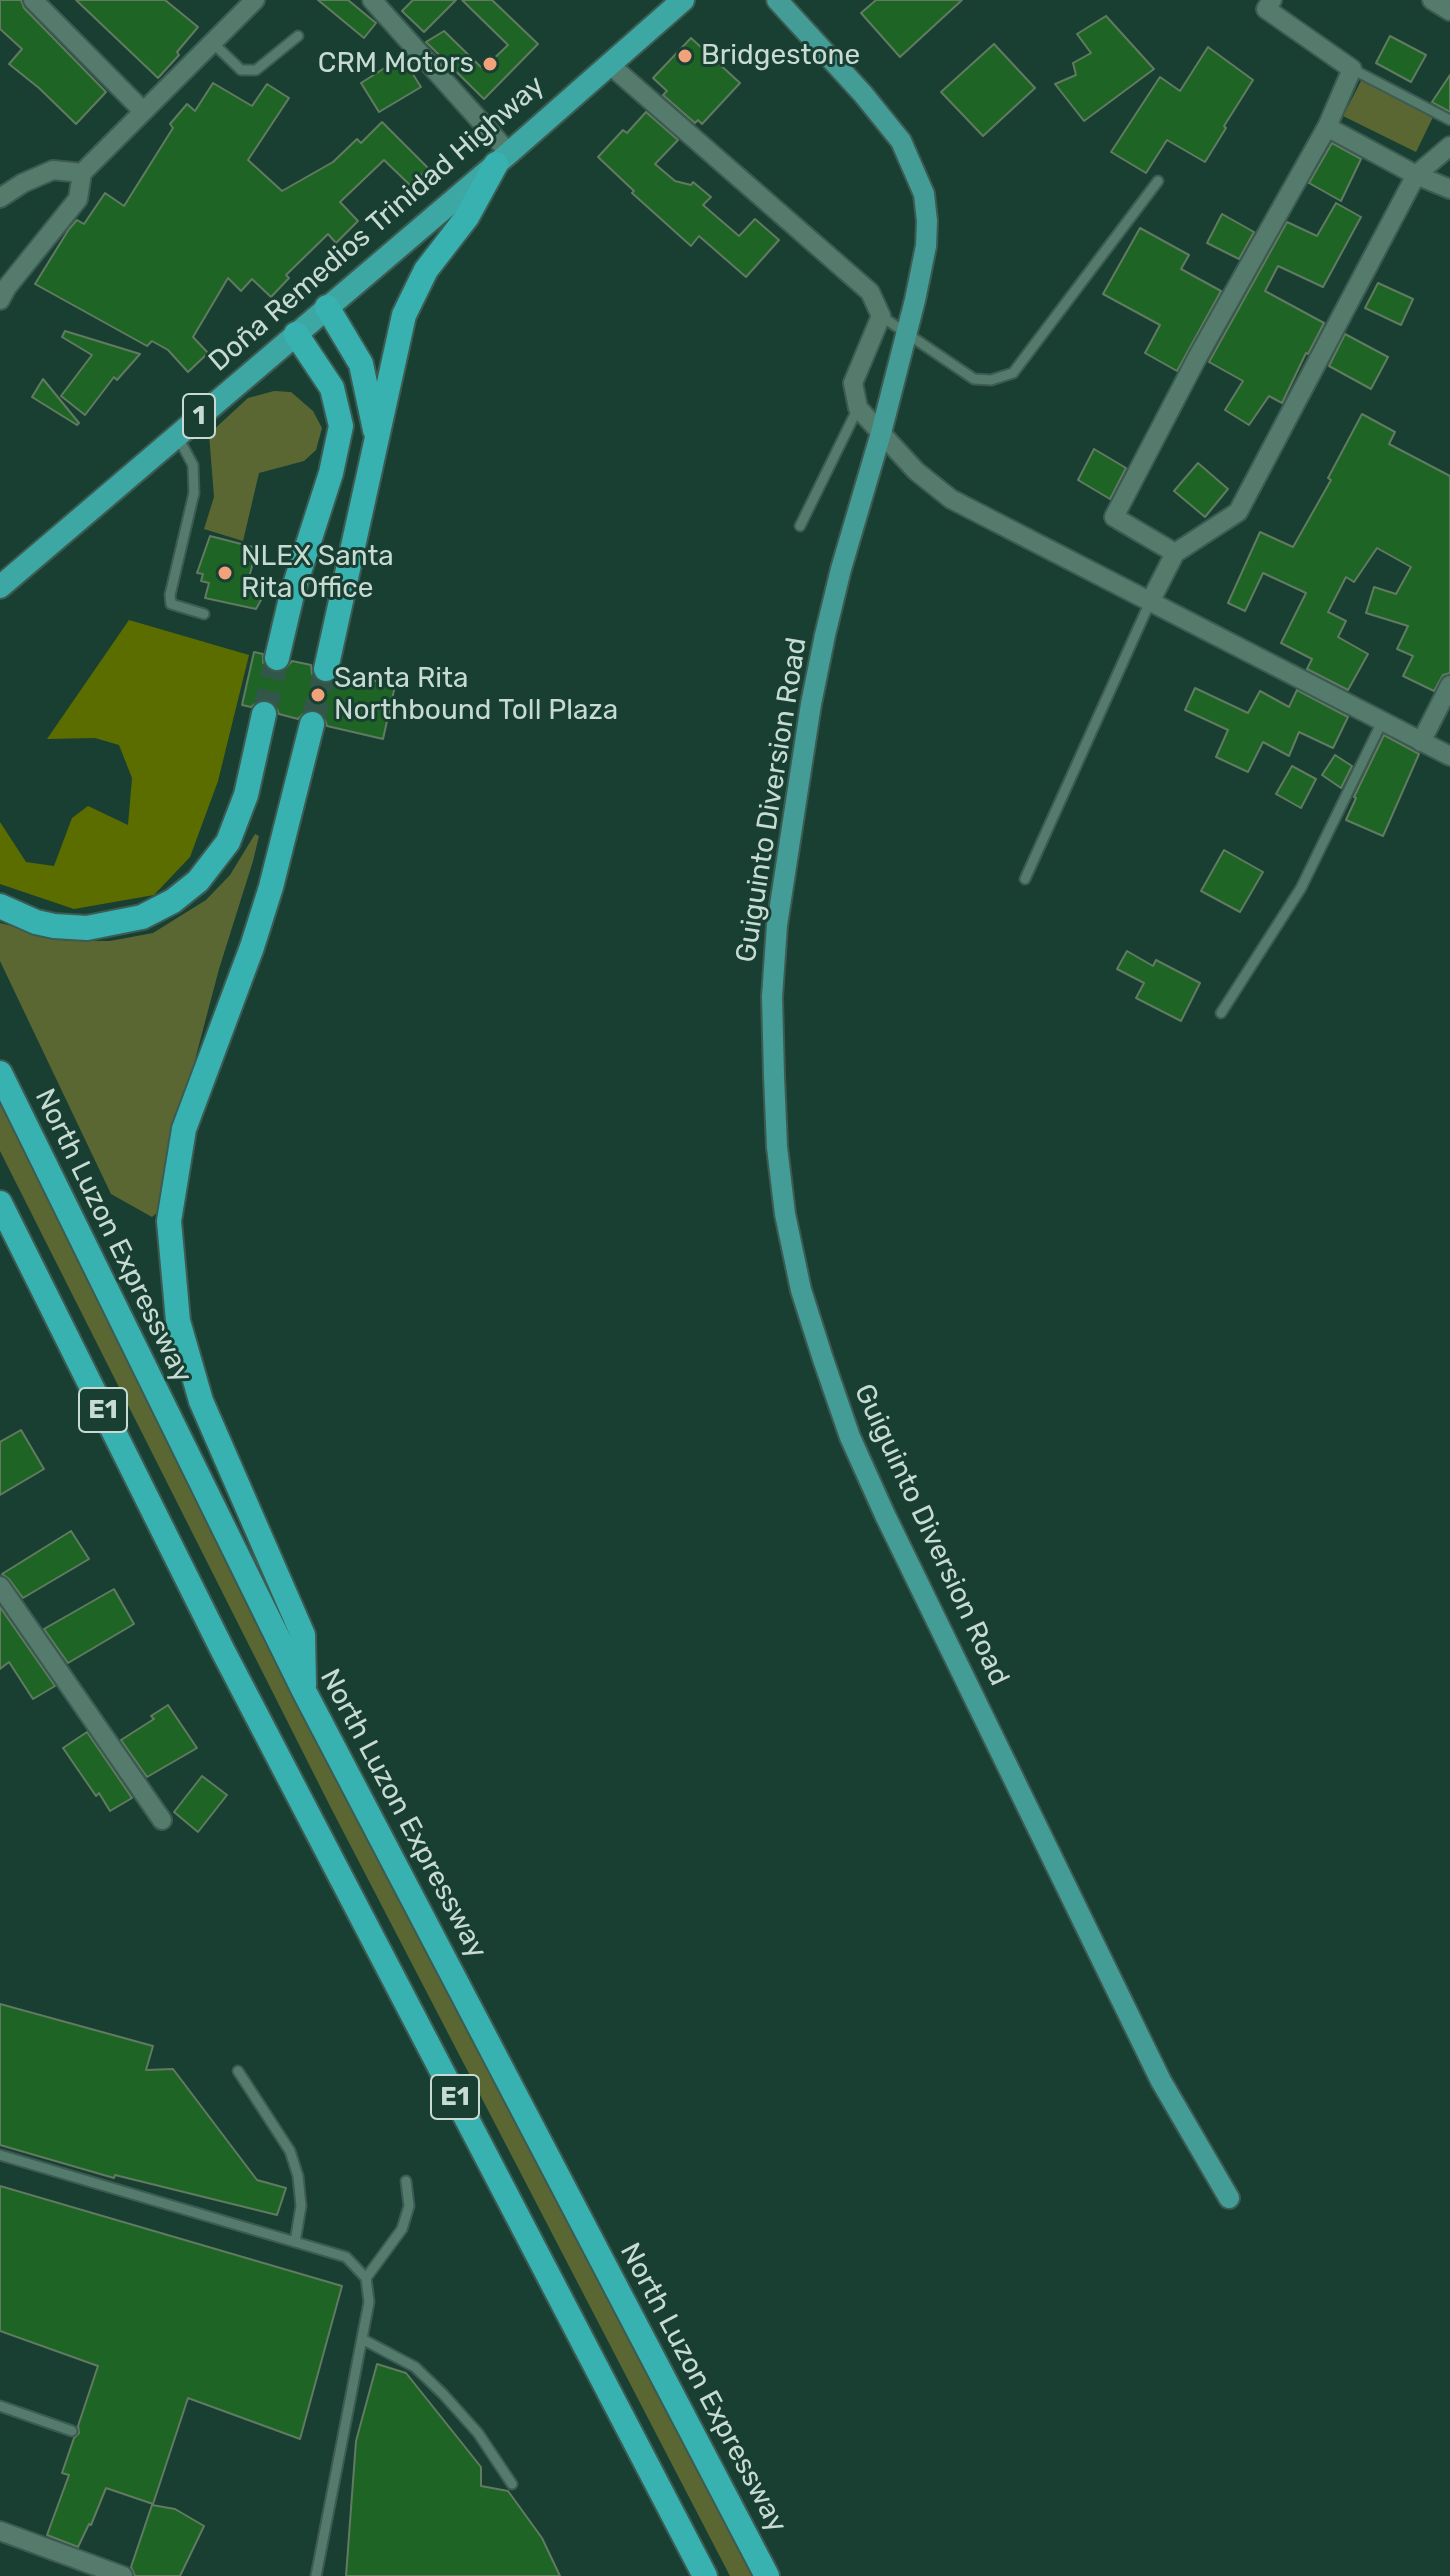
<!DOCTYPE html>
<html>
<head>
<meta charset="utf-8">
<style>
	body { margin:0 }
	canvas { display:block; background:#193e32 }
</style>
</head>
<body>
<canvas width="1450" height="2576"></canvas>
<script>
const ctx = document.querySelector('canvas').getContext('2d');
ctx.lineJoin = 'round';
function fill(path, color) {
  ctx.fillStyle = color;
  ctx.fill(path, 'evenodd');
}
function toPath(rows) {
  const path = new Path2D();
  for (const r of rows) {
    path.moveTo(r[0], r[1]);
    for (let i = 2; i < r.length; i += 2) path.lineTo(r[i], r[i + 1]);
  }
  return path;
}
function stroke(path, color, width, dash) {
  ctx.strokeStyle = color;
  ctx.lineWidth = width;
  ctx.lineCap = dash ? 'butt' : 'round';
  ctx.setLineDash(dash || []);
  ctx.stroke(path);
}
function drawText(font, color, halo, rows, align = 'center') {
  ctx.font = font + ' Rubik,sans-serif';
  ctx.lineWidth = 6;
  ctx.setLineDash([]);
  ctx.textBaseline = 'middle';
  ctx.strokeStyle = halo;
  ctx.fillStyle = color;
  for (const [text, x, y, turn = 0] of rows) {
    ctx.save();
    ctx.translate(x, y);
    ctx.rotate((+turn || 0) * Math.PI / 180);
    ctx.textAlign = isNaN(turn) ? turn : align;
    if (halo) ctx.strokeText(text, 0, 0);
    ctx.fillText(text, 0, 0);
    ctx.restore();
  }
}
fill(toPath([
	[1362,79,1434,115,1416,152,1343,116],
	[274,391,291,392,313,411,322,428,316,450,304,461,259,473,243,541,204,529,214,497,209,434,248,398],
	[255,834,259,836,253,861,219,969,178,1124,159,1211,152,1217,111,1194,0,961,0,923,67,941,110,941,153,933,206,900,230,875],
	[0,1097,761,2576,730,2576,331,1808,0,1151]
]), '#5b6732');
fill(toPath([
	[129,620,249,655,218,781,190,857,154,895,74,909,0,884,0,822,26,862,54,866,72,818,88,806,128,825,132,778,119,745,95,738,47,739]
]), '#5c6d00');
const building = toPath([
	[0,0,21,0,24,8,106,92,76,124,39,88,9,64,22,49,0,29,0,0],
	[76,0,165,0,198,27,177,52,179,55,158,78,76,0],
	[318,0,348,0,376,23,364,38,318,0],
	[413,0,456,0,424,32,402,11,413,0],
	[462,0,492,0,538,44,484,99,426,42,444,31,483,69,508,45,462,0],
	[876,0,962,0,900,57,861,13,876,0],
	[1106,16,1154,69,1084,121,1055,84,1076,75,1073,63,1091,53,1077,34,1106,16],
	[1390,36,1426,55,1411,82,1376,63,1390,36],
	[691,38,740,83,702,124,698,120,695,123,663,95,667,91,653,78,691,38],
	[994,44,1035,88,983,136,941,92,994,44],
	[1208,47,1253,80,1224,126,1226,128,1205,162,1167,140,1146,173,1111,152,1160,77,1180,91,1208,47],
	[402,57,421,87,379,112,361,83,402,57],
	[1450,75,1450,112,1432,102,1450,75],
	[213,83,252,106,267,84,289,98,248,160,282,191,333,162,357,139,361,143,382,122,428,168,411,186,384,160,340,202,358,221,336,243,328,234,286,275,289,278,271,297,252,279,241,291,228,278,193,337,208,353,188,372,168,350,152,341,147,346,35,284,69,229,77,220,84,224,105,193,124,206,173,128,170,124,187,104,195,111,213,83],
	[646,112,678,140,655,164,675,181,691,185,693,182,711,197,703,205,739,236,755,219,779,240,746,277,699,236,691,246,632,193,634,191,598,157,623,130,627,133,646,112],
	[1332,143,1361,159,1341,201,1309,183,1332,143],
	[1336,203,1361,217,1323,287,1278,266,1265,291,1324,323,1308,354,1306,353,1282,403,1269,396,1249,425,1225,410,1243,381,1209,362,1287,222,1317,236,1336,203],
	[1222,214,1254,232,1239,259,1207,243,1222,214],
	[1140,228,1189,255,1181,269,1221,291,1177,371,1145,353,1160,325,1103,294,1140,228],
	[1378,283,1413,299,1401,325,1365,308,1378,283],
	[65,331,140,354,117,380,114,377,85,415,61,396,92,355,62,337,65,331],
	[1345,334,1388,357,1371,389,1329,366,1345,334],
	[43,379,79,423,77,425,32,397,43,379],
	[1362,414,1395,432,1389,444,1450,476,1450,673,1443,675,1434,691,1403,676,1413,656,1397,649,1408,626,1366,613,1374,587,1396,594,1411,567,1377,548,1354,582,1346,577,1328,612,1346,621,1338,637,1368,654,1348,690,1307,669,1312,659,1281,643,1306,593,1263,573,1245,611,1228,603,1260,532,1293,547,1331,480,1328,478,1362,414],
	[1094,449,1126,468,1110,499,1078,480,1094,449],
	[1198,463,1228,489,1205,517,1174,491,1198,463],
	[210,536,257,548,248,581,259,591,262,598,256,609,205,598,209,583,201,581,203,574,197,573,210,536],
	[254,652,263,654,263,663,273,672,282,672,292,661,311,665,312,674,322,683,331,683,341,672,395,686,383,739,327,726,323,714,315,709,307,710,298,719,279,714,275,704,268,700,259,700,251,707,242,705,254,652],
	[1195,688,1248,713,1260,691,1289,707,1297,690,1348,717,1333,748,1299,732,1289,756,1263,742,1248,772,1216,757,1228,730,1185,710,1195,688],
	[1384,735,1419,754,1383,836,1346,820,1356,798,1354,797,1384,735],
	[1335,755,1352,766,1341,788,1322,775,1335,755],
	[1292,766,1316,779,1301,808,1276,794,1292,766],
	[1224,850,1263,872,1240,912,1201,891,1224,850],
	[1127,951,1153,966,1156,960,1200,983,1181,1021,1136,998,1144,983,1117,969,1127,951],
	[21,1430,44,1469,0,1495,0,1442,21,1430],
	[71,1531,89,1559,23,1598,9,1579,2,1574,71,1531],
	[114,1589,134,1624,68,1663,44,1629,114,1589],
	[0,1607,55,1686,33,1699,9,1662,0,1669,0,1607],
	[168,1705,197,1748,147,1777,121,1740,154,1719,151,1716,168,1705],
	[87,1732,132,1798,110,1811,99,1793,96,1796,63,1748,87,1732],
	[202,1776,227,1795,198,1832,174,1812,202,1776],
	[0,2004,153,2046,146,2070,173,2069,257,2180,286,2188,277,2215,115,2175,114,2178,0,2145,0,2004],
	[0,2186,342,2286,300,2439,188,2398,153,2504,106,2488,91,2525,89,2524,78,2547,47,2535,69,2475,62,2473,74,2438,79,2433,78,2426,98,2366,0,2331,0,2186],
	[377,2364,406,2373,481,2467,481,2486,508,2491,542,2538,560,2576,346,2576,356,2441,377,2364],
	[152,2505,175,2509,204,2526,180,2576,135,2576,131,2567,152,2505]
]);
fill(building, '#1e6525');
stroke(building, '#617a61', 2);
stroke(toPath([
	[264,714,277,658],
	[312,724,326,669]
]), '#33564a', 24, [24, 12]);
const service = toPath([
	[212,42,241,70,256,70,298,36],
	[1352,69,1450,120],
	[881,316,974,379,991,380,1013,373,1158,181],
	[178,437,193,465,194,493,170,595,171,604,204,614],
	[800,526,858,408],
	[1025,879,1150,602],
	[1221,1013,1301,888,1382,722],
	[238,2071,290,2151,298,2176,301,2206,295,2242],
	[0,2155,346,2257,366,2278,369,2302,316,2576],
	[366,2278,402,2229,409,2206,406,2181],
	[362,2339,415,2367,443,2394,478,2433,512,2484],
	[0,2406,72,2431]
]);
const minor = toPath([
	[33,0,143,111],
	[372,0,509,153],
	[1432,0,1450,11],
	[609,64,870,292,881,316,853,383,858,408,916,471,951,499,1450,756],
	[1327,127,1416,175,1450,189],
	[0,198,23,183,53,170,82,173],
	[0,300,7,287,78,199,82,173,255,0],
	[1175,553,1114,517,1197,358,1327,127,1352,69,1266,9,1272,0],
	[1150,602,1175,553,1238,512,1416,175,1450,146],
	[1421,742,1450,685],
	[0,1586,162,1820],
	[0,2531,123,2576]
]);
const primary = toPath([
	[777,0,863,94,901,141,924,194,927,221,926,246,915,300,881,433,841,569,825,635,811,704,777,925,772,997,774,1076,777,1147,785,1214,801,1290,823,1359,850,1437,885,1515,1161,2081,1229,2198]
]);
const trunk = toPath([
	[0,587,509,153,683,0]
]);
const motorway = toPath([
	[327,307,361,364,375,430],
	[277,658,292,594,331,473,341,426,332,388,296,334],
	[326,669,404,315,426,270,467,217,496,164],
	[0,906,36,922,54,926,87,928,142,917,173,901,198,881,228,842,246,795,264,714],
	[0,1073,304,1691,767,2576],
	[0,1203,223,1651,705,2576],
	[304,1685,303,1635,201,1401,178,1321,169,1221,184,1129,252,947,271,887,312,724]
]);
stroke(service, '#3c5b52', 13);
stroke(minor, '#3c5b52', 22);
stroke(primary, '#3c5b52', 24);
stroke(trunk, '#3c5b52', 26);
stroke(motorway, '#3c5b52', 28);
stroke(service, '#557b6d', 9);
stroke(minor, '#557b6d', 18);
stroke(primary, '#439c96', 20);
stroke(trunk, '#3da7a4', 22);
stroke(motorway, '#37b2b1', 24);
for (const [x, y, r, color] of [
	[685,56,8,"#f1a27b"],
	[490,64,8,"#f1a27b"],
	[225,573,8,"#f1a27b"],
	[318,695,8,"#f1a27b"]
]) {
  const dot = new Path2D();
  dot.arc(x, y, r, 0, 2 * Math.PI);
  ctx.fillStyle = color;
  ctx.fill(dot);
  stroke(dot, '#193e32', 3);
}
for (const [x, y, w] of [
	[199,416,32],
	[103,1410,48],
	[455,2097,48]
]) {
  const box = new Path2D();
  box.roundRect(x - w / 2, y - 22, w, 44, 6);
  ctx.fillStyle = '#193e32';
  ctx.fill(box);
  stroke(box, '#c7dbd3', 2);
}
drawText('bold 26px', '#c7dbd3', null, [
	["1",199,416],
	["E1",103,1410],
	["E1",455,2097]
]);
drawText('28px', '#c7dbd3', '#193e32', [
	["Bridgestone",701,56],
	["CRM Motors",474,64,"right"],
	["NLEX Santa",241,557],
	["Rita Office",241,589],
	["Santa Rita",334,679],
	["Northbound Toll Plaza",334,711]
], 'left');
drawText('28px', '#c7dbd3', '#193e32', [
	["Doña Remedios Trinidad Highway",377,224,-41],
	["Guiguinto Diversion Road",772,800,-81],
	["North Luzon Expressway",113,1236,64],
	["Guiguinto Diversion Road",931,1535,65],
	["North Luzon Expressway",403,1814,62],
	["North Luzon Expressway",703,2388,62]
]);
</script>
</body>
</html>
